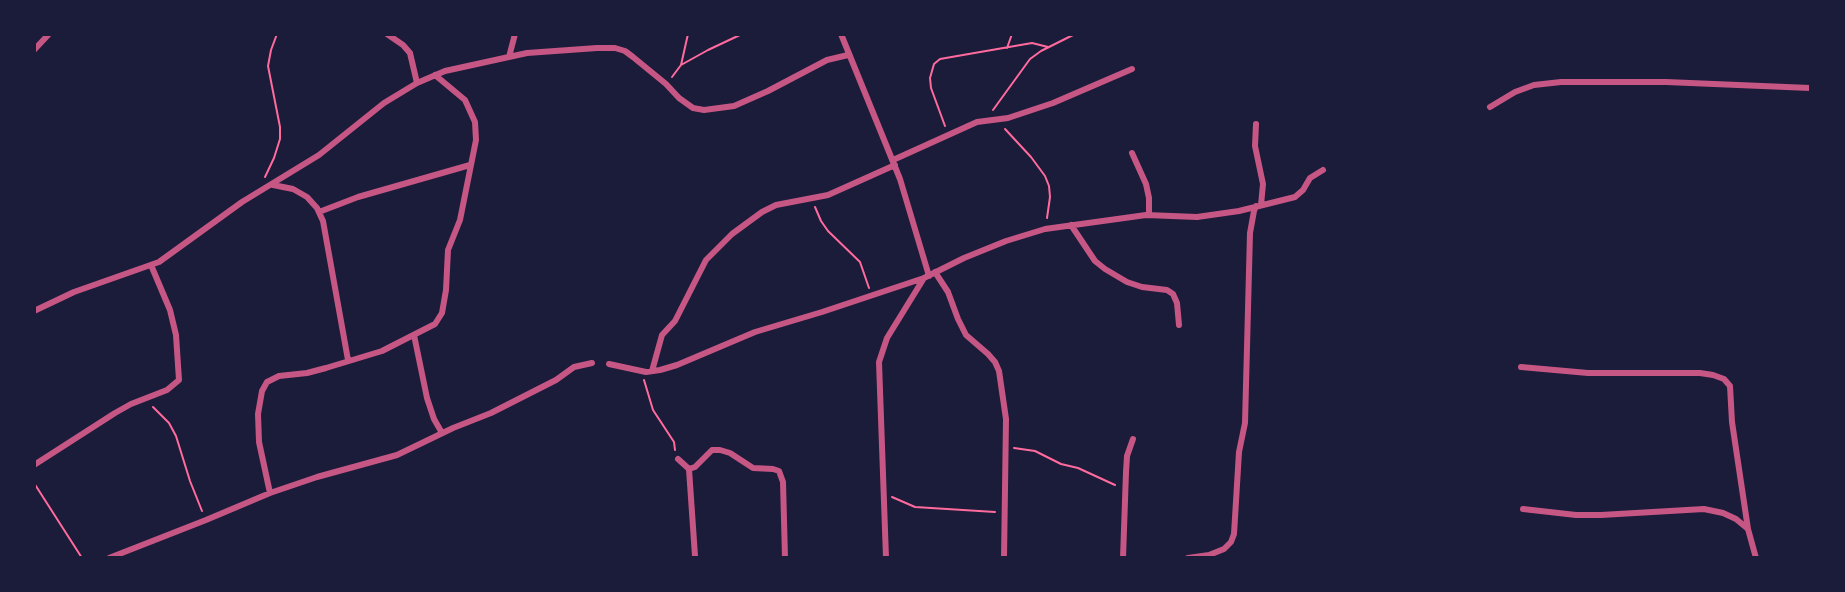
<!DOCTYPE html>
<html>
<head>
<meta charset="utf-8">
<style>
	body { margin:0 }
	#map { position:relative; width:1845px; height:592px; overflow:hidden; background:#1b1b3a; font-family:Lato,sans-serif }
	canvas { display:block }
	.frame { position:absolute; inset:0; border:36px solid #1b1b3a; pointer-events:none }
</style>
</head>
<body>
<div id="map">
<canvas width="1845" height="592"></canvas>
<div class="frame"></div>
</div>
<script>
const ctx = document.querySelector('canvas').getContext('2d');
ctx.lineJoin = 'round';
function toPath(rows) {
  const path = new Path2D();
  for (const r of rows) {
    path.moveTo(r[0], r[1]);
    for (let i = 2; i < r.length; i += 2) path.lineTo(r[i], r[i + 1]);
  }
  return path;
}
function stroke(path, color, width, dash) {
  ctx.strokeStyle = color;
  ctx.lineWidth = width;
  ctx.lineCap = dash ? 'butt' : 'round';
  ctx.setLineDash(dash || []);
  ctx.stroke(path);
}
stroke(toPath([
	[1007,48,1012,34],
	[681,65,708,50,742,34],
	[672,77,681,65,688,34],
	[993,110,1030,59,1041,51,1075,34],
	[945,126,931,88,930,78,934,64,940,59,1032,43,1048,47],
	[1005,129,1031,157,1045,176,1049,186,1050,197,1047,218],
	[265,177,274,158,280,139,280,127,268,66,271,50,277,34],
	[815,207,821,221,828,231,860,262,869,288],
	[644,380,653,410,674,442,675,450],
	[153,407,169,423,176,436,190,481,202,511],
	[1014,448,1035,451,1061,464,1078,468,1115,485],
	[34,483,82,558],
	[892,497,915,507,995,512]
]), '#ff6b9d', 2);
stroke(toPath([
	[387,34,403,45,410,53,417,83],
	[841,34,900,179,929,276],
	[34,50,49,34],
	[509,57,515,34],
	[1490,107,1515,92,1534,85,1561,82,1666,82,1810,88],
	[1256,124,1255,146,1263,184,1261,205],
	[1132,153,1146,184,1149,198,1149,215],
	[893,160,977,122,1008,118,1053,103,1132,69],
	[273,185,293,189,307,197,317,208,323,221,348,360],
	[319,212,358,197,470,165],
	[1071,225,1095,261,1105,269,1127,282,1142,287,1167,290,1173,294,1177,303,1179,325],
	[935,272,948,292,958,319,966,335,988,354,995,362,999,371,1006,419,1004,558],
	[34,311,74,292,159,262,242,202,319,155,384,103,417,83,445,71,527,53,597,48,615,48,625,51,633,57,666,84,679,98,693,108,704,110,734,106,768,91,827,60,848,55],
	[414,335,427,398,434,419,442,433],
	[609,364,646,372,660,370,677,365,755,332,822,312,924,278,964,258,1006,241,1045,229,1146,215,1197,217,1239,211,1295,197,1303,190,1310,178,1323,170],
	[1521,367,1588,373,1700,373,1713,375,1724,379,1730,386,1732,422,1748,529],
	[652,371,662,335,675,321,706,260,732,234,762,212,776,205,828,195,895,165],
	[678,459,689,469,695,467,712,450,720,450,730,453,753,468,773,469,779,471,783,482,785,558],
	[34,465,115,413,131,404,167,390,179,380,176,335,170,310,151,265],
	[689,469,695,556],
	[270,493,259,442,258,414,262,391,267,382,279,376,307,373,326,368,382,351,435,324,442,313,446,290,448,250,460,220,476,140,475,122,465,100,435,75],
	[1523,509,1576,515,1601,515,1704,509,1723,513,1736,519,1748,529,1756,558],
	[109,558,206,520,270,493,317,477,397,455,453,428,491,413,556,380,574,367,592,363],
	[886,558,879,362,887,338,924,278],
	[1123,558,1126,472,1127,456,1133,439],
	[1188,558,1209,555,1224,549,1231,542,1234,534,1239,452,1245,423,1250,233,1254,211,1256,206]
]), '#c65784', 6);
</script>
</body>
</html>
